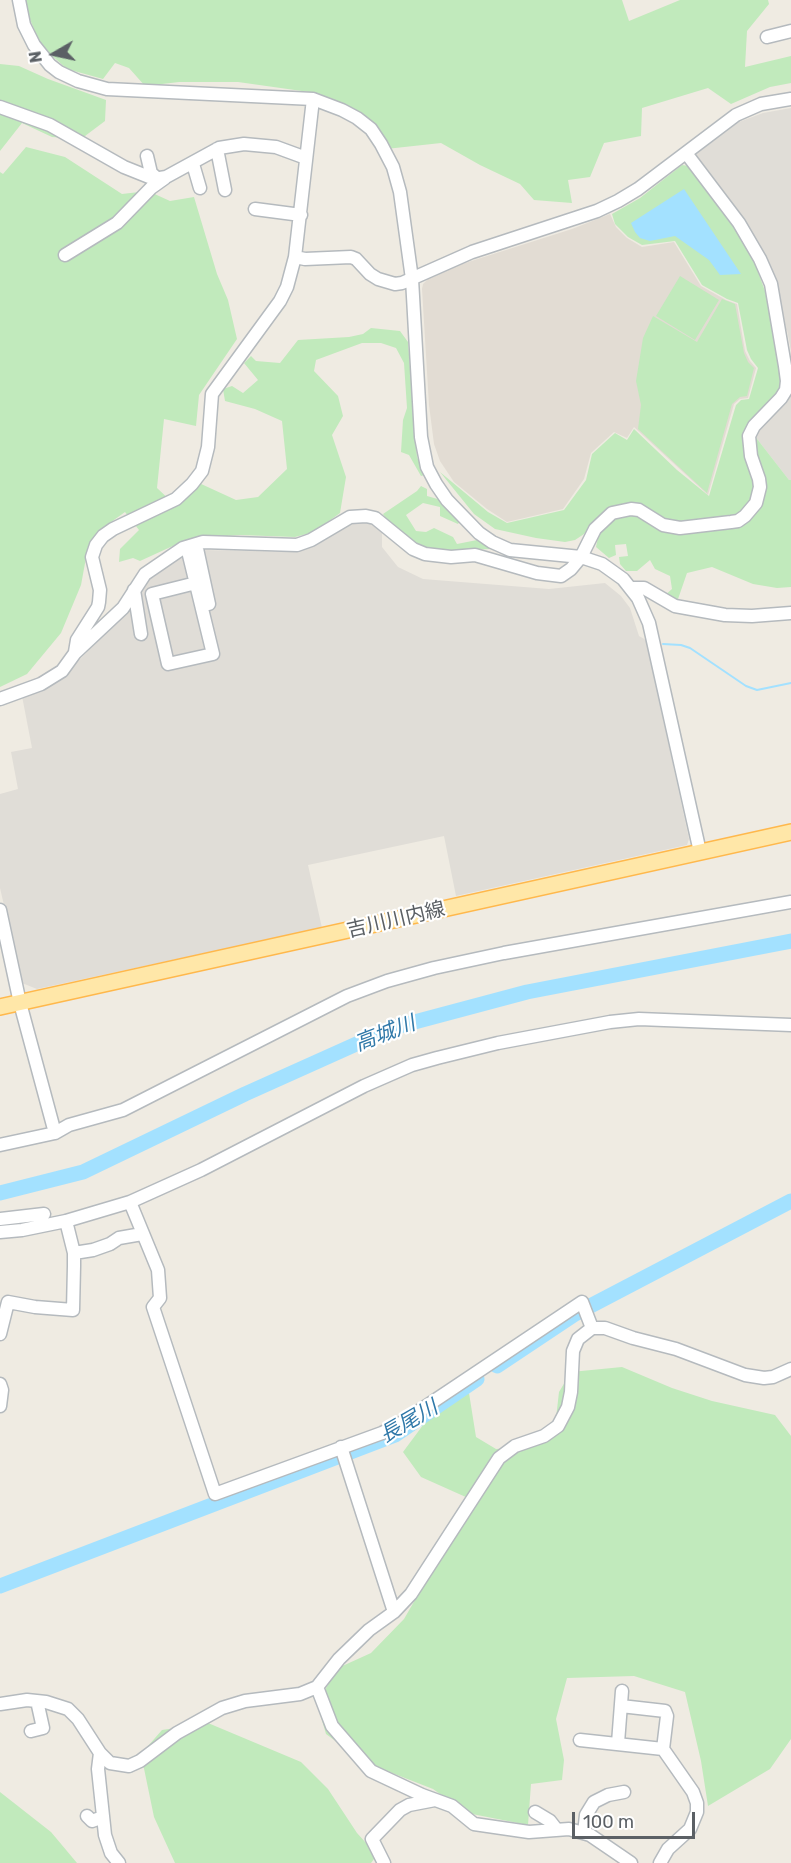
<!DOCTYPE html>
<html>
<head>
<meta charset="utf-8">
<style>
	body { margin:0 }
	#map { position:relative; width:791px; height:1863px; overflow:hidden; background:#efebe2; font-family:Rubik,sans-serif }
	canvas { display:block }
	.north { position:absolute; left:24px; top:24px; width:60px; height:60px; -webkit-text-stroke:4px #fff; paint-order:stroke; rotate:261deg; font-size:16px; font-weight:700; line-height:24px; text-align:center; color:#5b6065 }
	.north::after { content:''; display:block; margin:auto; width:21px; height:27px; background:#5b6065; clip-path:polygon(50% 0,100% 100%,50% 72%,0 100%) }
	.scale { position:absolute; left:572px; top:1812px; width:123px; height:27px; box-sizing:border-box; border:3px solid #5b6065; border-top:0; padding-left:8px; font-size:18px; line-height:21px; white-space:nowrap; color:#5b6065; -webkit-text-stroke:4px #fff; paint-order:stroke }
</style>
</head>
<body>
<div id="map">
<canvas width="791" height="1863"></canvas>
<div class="north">N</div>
<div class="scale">100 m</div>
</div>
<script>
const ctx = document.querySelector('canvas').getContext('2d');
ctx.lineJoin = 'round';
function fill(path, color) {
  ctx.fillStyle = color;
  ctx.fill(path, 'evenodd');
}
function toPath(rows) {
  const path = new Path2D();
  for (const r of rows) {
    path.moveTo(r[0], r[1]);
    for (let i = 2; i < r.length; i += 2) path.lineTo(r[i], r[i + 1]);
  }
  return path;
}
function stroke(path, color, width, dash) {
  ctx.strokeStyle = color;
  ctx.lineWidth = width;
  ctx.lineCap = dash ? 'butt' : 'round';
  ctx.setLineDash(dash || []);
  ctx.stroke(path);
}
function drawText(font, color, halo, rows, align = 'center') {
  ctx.font = font + ' Rubik,"Noto Sans JP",sans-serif';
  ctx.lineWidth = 4.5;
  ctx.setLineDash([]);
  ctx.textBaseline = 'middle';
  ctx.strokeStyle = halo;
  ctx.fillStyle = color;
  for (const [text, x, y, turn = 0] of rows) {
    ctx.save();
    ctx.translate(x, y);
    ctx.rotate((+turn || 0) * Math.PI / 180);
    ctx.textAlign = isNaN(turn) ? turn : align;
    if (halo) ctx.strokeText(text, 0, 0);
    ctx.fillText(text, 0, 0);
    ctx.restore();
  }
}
fill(toPath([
	[791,108,791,351,787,330,784,331,778,297,697,160,696,154,739,122,763,113],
	[791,386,791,480,789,480,754,435],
	[367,521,382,531,382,547,398,567,423,579,549,589,605,583,621,596,630,608,639,636,646,640,689,839,687,845,456,896,444,836,308,865,322,928,37,989,22,983,0,888,0,794,18,789,11,752,32,748,22,696,45,688,62,678,130,608,144,580,179,557,203,550,291,552,317,544,350,522]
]), '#e0ddd7');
fill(toPath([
	[610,214,616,227,627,238,642,247,674,242,701,286,726,300,737,304,745,351,750,361,756,368,748,398,740,399,734,404,708,495,634,427,627,438,614,432,591,453,584,479,563,509,507,522,487,509,454,482,440,461,434,444,429,405,422,289,423,284,428,279,462,264,572,229]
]), '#e2dcd3');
fill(toPath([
	[22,0,622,0,629,21,680,0,768,0,769,4,747,31,745,67,791,56,791,83,770,87,731,104,708,88,642,108,641,136,604,143,590,177,568,180,572,203,534,200,520,184,480,165,441,143,386,149,341,106,309,92,238,82,179,82,145,86,129,68,115,63,103,79,67,69,41,46],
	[0,64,19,66,48,79,106,100,105,121,81,139,52,137,22,123,0,151],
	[26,147,65,157,122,194,148,191,170,201,194,197,217,274,228,300,237,339,199,395,196,426,164,419,157,488,173,503,199,483,236,500,258,497,287,469,282,421,255,409,225,401,223,389,232,386,243,393,258,380,244,363,251,356,256,361,280,363,298,340,349,337,363,334,371,328,400,331,408,342,417,457,425,475,421,476,409,455,401,452,403,420,407,408,404,363,396,348,381,343,362,343,316,360,314,371,338,396,343,416,332,435,346,477,340,513,314,532,295,537,240,535,188,539,140,561,133,558,119,562,120,549,139,530,125,512,100,530,88,547,81,585,61,633,27,674,0,687,0,172,3,174],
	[682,165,689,166,739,232,754,261,765,291,780,364,781,386,774,399,749,422,754,435,789,480,791,480,791,587,777,588,753,584,712,567,687,573,677,602,664,596,672,589,670,576,655,569,650,560,637,571,626,571,620,564,619,557,628,556,626,544,615,545,616,555,609,558,596,547,599,532,595,521,584,534,575,540,565,542,536,538,495,529,474,514,440,472,488,512,507,523,564,510,586,480,592,454,615,433,627,440,634,429,677,470,709,496,736,405,741,400,749,399,758,368,751,359,747,350,738,303,727,299,702,285,675,241,642,245,628,237,615,224,612,214,640,198],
	[680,276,719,300,695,340,656,316],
	[722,299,735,304,744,353,748,362,754,368,747,396,740,397,732,404,707,493,638,429,641,405,636,381,643,338,653,316,697,342],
	[421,486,427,489,427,496,441,500,460,521,458,524,440,516,440,507,423,503,406,515,416,531,426,532,434,528,453,537,457,544,477,540,491,549,429,551,415,545,393,529,383,514,417,491],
	[622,1367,672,1388,712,1401,775,1415,791,1436,791,1739,770,1769,708,1806,701,1761,685,1692,634,1676,567,1678,556,1719,564,1760,562,1780,531,1784,528,1825,467,1813,433,1789,364,1762,326,1734,317,1703,338,1668,371,1653,404,1619,444,1550,468,1498,421,1477,403,1452,432,1413,469,1393,476,1437,496,1449,532,1447,555,1427,559,1392,571,1372],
	[208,1723,301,1762,328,1789,357,1833,377,1855,371,1863,175,1863,154,1817,141,1754,162,1730],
	[0,1792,51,1832,77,1863,0,1863]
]), '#c1eabc');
fill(toPath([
	[684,189,741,274,720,275,709,260,675,236,650,241,640,238,635,232,631,223]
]), '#a3e1ff');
stroke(toPath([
	[663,644,681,645,690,648,746,686,757,690,791,683]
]), '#a3e1ff', 2);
stroke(toPath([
	[0,1193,83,1172,245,1094,392,1028,527,992,791,941],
	[497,1366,575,1314,791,1201],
	[0,1586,395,1435,477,1379]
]), '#a3e1ff', 15);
const minor = toPath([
	[19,0,24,25,34,45,50,65,59,72,78,81,107,89,313,99,342,110,357,118,371,129,381,144,393,167,400,192,412,279,421,437,427,467,436,484,447,500,479,533,492,542,510,550,581,557,602,564,623,579,638,598,649,623,700,852],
	[767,37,791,31],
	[0,107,50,125,124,167,154,179,166,177,219,148,244,144,276,147,306,158],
	[217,149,225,190],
	[147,156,151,173,158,179],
	[193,164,200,188],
	[255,209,301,215],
	[65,255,117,223,151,188,165,178],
	[295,257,305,259,351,257,356,259,370,274,378,279,395,284,402,283,472,252,597,211,618,201,638,189,736,115,761,104,791,99],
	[196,544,209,604],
	[187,547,213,654,168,664,152,594,196,583],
	[631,588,644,588,675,606,725,615,752,616,791,613],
	[134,590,141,634],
	[75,652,77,640,98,607,99,602,100,590,92,557,96,545,103,536,113,529,176,499,192,484,202,471,208,447,212,394,280,301,287,287,295,257,313,99],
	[0,699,41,684,62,671,75,653,123,608,145,574,183,548,203,542,297,545,311,540,350,517,366,516,375,518,413,549,425,554,451,557,475,555,537,573,561,576,571,569,581,557,595,529,612,513,631,509,639,510,663,525,680,528,731,522,738,521,745,516,756,503,760,487,759,479,751,456,749,436,754,426,781,398,786,390,787,381,785,366,771,284,760,259,739,223,686,153],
	[0,910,20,1003,55,1133],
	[0,1145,55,1133,69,1125,123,1110,347,996,387,981,434,968,504,953,791,902],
	[130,1202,201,1170,364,1086,412,1065,437,1058,498,1043,610,1022,639,1019,791,1025],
	[0,1219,44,1214],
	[66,1221,130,1202,158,1270,160,1298,153,1307,215,1494,382,1433,401,1423,582,1302,592,1328],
	[0,1232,22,1230,66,1221,74,1253,74,1266,73,1310,35,1307,8,1302,0,1334],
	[74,1253,93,1250,110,1244,119,1238,142,1234],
	[0,1384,2,1390,0,1406],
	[341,1447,394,1612],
	[317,1687,332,1726,371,1771,422,1795,452,1806,474,1824,529,1832,569,1829,590,1835,631,1863],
	[0,1704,27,1700,46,1702,68,1709,78,1719,100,1753,110,1763,129,1766,140,1761,177,1733,222,1708,245,1701,300,1694,317,1687,339,1659,369,1630,394,1612,411,1594,499,1458,515,1446,544,1436,558,1426,568,1407,571,1392,573,1351,578,1339,592,1328,605,1328,633,1338,676,1349,745,1375,764,1378,773,1377,791,1369],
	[621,1706,665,1711,667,1716,663,1749],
	[31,1731,43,1728,37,1701],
	[580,1740,663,1749,693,1792,697,1803,697,1812,690,1829,668,1849,660,1863],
	[618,1743,622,1691],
	[100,1753,98,1769,105,1835,111,1853,119,1863],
	[535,1812,550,1821,557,1830],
	[87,1816,92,1821,103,1817],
	[584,1833,586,1815,594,1802,608,1795,624,1792],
	[384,1863,372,1839,400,1810,409,1805,435,1800]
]);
const major = toPath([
	[0,1007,791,832]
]);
stroke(minor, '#b5babe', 15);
stroke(major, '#ffb84c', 18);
stroke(minor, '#fff', 12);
stroke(major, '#ffe7a8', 15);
drawText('20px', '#5b6065', '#fff', [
	["吉川川内線",396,920,-13]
]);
drawText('italic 21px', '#3079a9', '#fff', [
	["高城川",385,1034,-21],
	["長尾川",409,1422,-30]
]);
</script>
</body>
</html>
